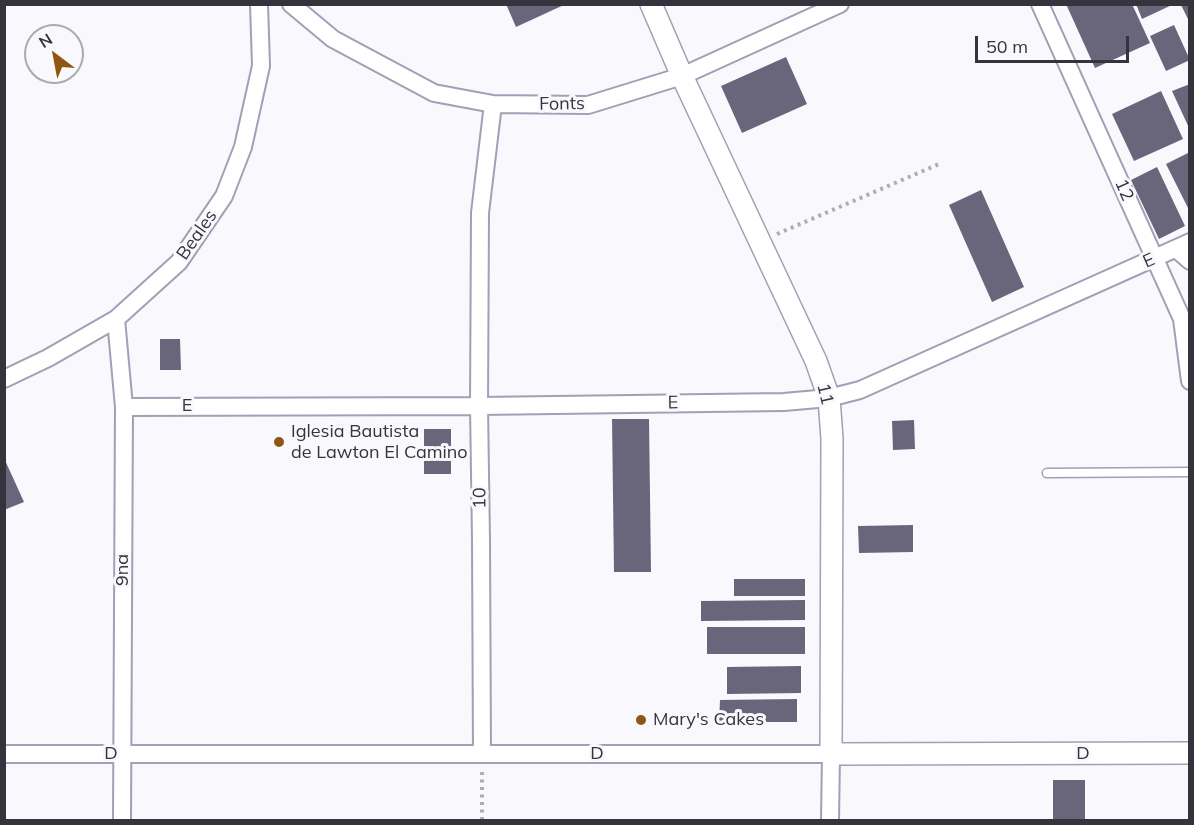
<!DOCTYPE html>
<html>
<head>
<meta charset="utf-8">
<style>
	body { margin:0 }
	#map { position:relative; width:1194px; height:825px; overflow:hidden; background:#f8f8fd; font-family:Mulish,sans-serif }
	canvas { display:block }
	.frame { position:absolute; inset:0; border:6px solid #35343d; pointer-events:none }
	.north { position:absolute; left:24px; top:24px; width:60px; height:60px; box-sizing:border-box; background:#f8f8fd; border:2px solid #aaaab0; border-radius:50%; rotate:328deg; font-size:16px; font-weight:700; line-height:24px; text-align:center; color:#35343d }
	.north::after { content:''; display:block; margin:auto; width:21px; height:27px; background:#905611; clip-path:polygon(50% 0,100% 100%,50% 72%,0 100%) }
	.scale { position:absolute; left:975px; top:36px; width:154px; height:27px; box-sizing:border-box; border:3px solid #35343d; border-top:0; padding-left:8px; font-size:18px; line-height:21px; white-space:nowrap; color:#35343d; -webkit-text-stroke:4px #f8f8fd; paint-order:stroke }
</style>
</head>
<body>
<div id="map">
<canvas width="1194" height="825"></canvas>
<div class="frame"></div>
<div class="north">N</div>
<div class="scale">50 m</div>
</div>
<script>
const ctx = document.querySelector('canvas').getContext('2d');
ctx.lineJoin = 'round';
function fill(path, color) {
  ctx.fillStyle = color;
  ctx.fill(path, 'evenodd');
}
function toPath(rows) {
  const path = new Path2D();
  for (const r of rows) {
    path.moveTo(r[0], r[1]);
    for (let i = 2; i < r.length; i += 2) path.lineTo(r[i], r[i + 1]);
  }
  return path;
}
function stroke(path, color, width, dash) {
  ctx.strokeStyle = color;
  ctx.lineWidth = width;
  ctx.lineCap = dash ? 'butt' : 'round';
  ctx.setLineDash(dash || []);
  ctx.stroke(path);
}
function drawText(font, color, halo, rows, align = 'center') {
  ctx.font = font + ' Mulish,sans-serif';
  ctx.lineWidth = 6;
  ctx.setLineDash([]);
  ctx.textBaseline = 'middle';
  ctx.strokeStyle = halo;
  ctx.fillStyle = color;
  for (const [text, x, y, turn = 0] of rows) {
    ctx.save();
    ctx.translate(x, y);
    ctx.rotate((+turn || 0) * Math.PI / 180);
    ctx.textAlign = isNaN(turn) ? turn : align;
    if (halo) ctx.strokeText(text, 0, 0);
    ctx.fillText(text, 0, 0);
    ctx.restore();
  }
}
fill(toPath([
	[506,4,566,4,516,27],
	[1066,4,1132,4,1150,43,1095,68],
	[1136,4,1174,4,1142,19],
	[1182,4,1190,4,1190,23,1181,5],
	[1174,25,1190,60,1166,71,1150,36],
	[786,57,807,104,742,133,721,86],
	[1190,84,1190,130,1172,91],
	[1161,91,1183,139,1134,161,1112,114],
	[1188,153,1190,156,1190,212,1166,164],
	[1157,167,1185,226,1159,239,1131,180],
	[981,190,1024,287,992,302,949,205],
	[160,339,180,339,181,370,160,370],
	[612,419,649,419,651,572,614,572],
	[914,420,915,449,893,450,892,421],
	[424,429,451,429,451,474,424,474],
	[4,458,24,502,4,510],
	[913,525,913,552,859,553,858,526],
	[734,579,805,579,805,596,734,596],
	[805,600,805,620,701,621,701,601],
	[707,627,805,627,805,654,707,654],
	[801,666,801,693,727,694,727,667],
	[797,699,797,722,719,722,720,700],
	[1053,780,1085,780,1085,820,1053,820]
]), '#69667c');
const service = toPath([
	[1047,473,1190,472]
]);
const minor = toPath([
	[291,4,333,39,434,93,493,104,588,105,682,76,840,4],
	[1040,4,1182,319,1190,381],
	[1176,249,1190,261],
	[116,319,124,407,122,820],
	[4,379,48,358,116,319,179,262,224,196,243,147,261,66,259,4],
	[124,407,479,406,784,402,829,398,860,390,1190,242],
	[4,754,831,754,830,820],
	[482,754,481,540,479,406,480,213,493,104]
]);
const tertiary = toPath([
	[651,4,682,76,816,361,829,398,832,439,831,754,1190,753]
]);
stroke(service, '#a29fb6', 11);
stroke(minor, '#a29fb6', 20);
stroke(tertiary, '#a29fb6', 24);
stroke(toPath([
	[777,234,939,164],
	[482,772,482,820]
]), '#adadb3', 4, [3, 4.5]);
stroke(service, '#fff', 8);
stroke(minor, '#fff', 16);
stroke(tertiary, '#fff', 21);
for (const [x, y, r, color] of [
	[279,442,6,"#905611"],
	[641,720,6,"#905611"]
]) {
  const dot = new Path2D();
  dot.arc(x, y, r, 0, 2 * Math.PI);
  ctx.fillStyle = color;
  ctx.fill(dot);
  stroke(dot, '#f8f8fd', 2);
}
drawText('18px', '#35343d', '#f8f8fd', [
	["Fonts",562,104,-1],
	["12",1124,190,66],
	["Beales",197,235,-55],
	["E",1149,261,-24],
	["11",825,394,77],
	["E",673,403,-1],
	["E",187,406],
	["10",480,498,-91],
	["9na",123,570,-90],
	["D",111,754],
	["D",597,754],
	["D",1083,754]
]);
drawText('18px', '#35343d', '#f8f8fd', [
	["Iglesia Bautista",291,432],
	["de Lawton El Camino",291,453],
	["Mary's Cakes",653,720]
], 'left');
</script>
</body>
</html>
